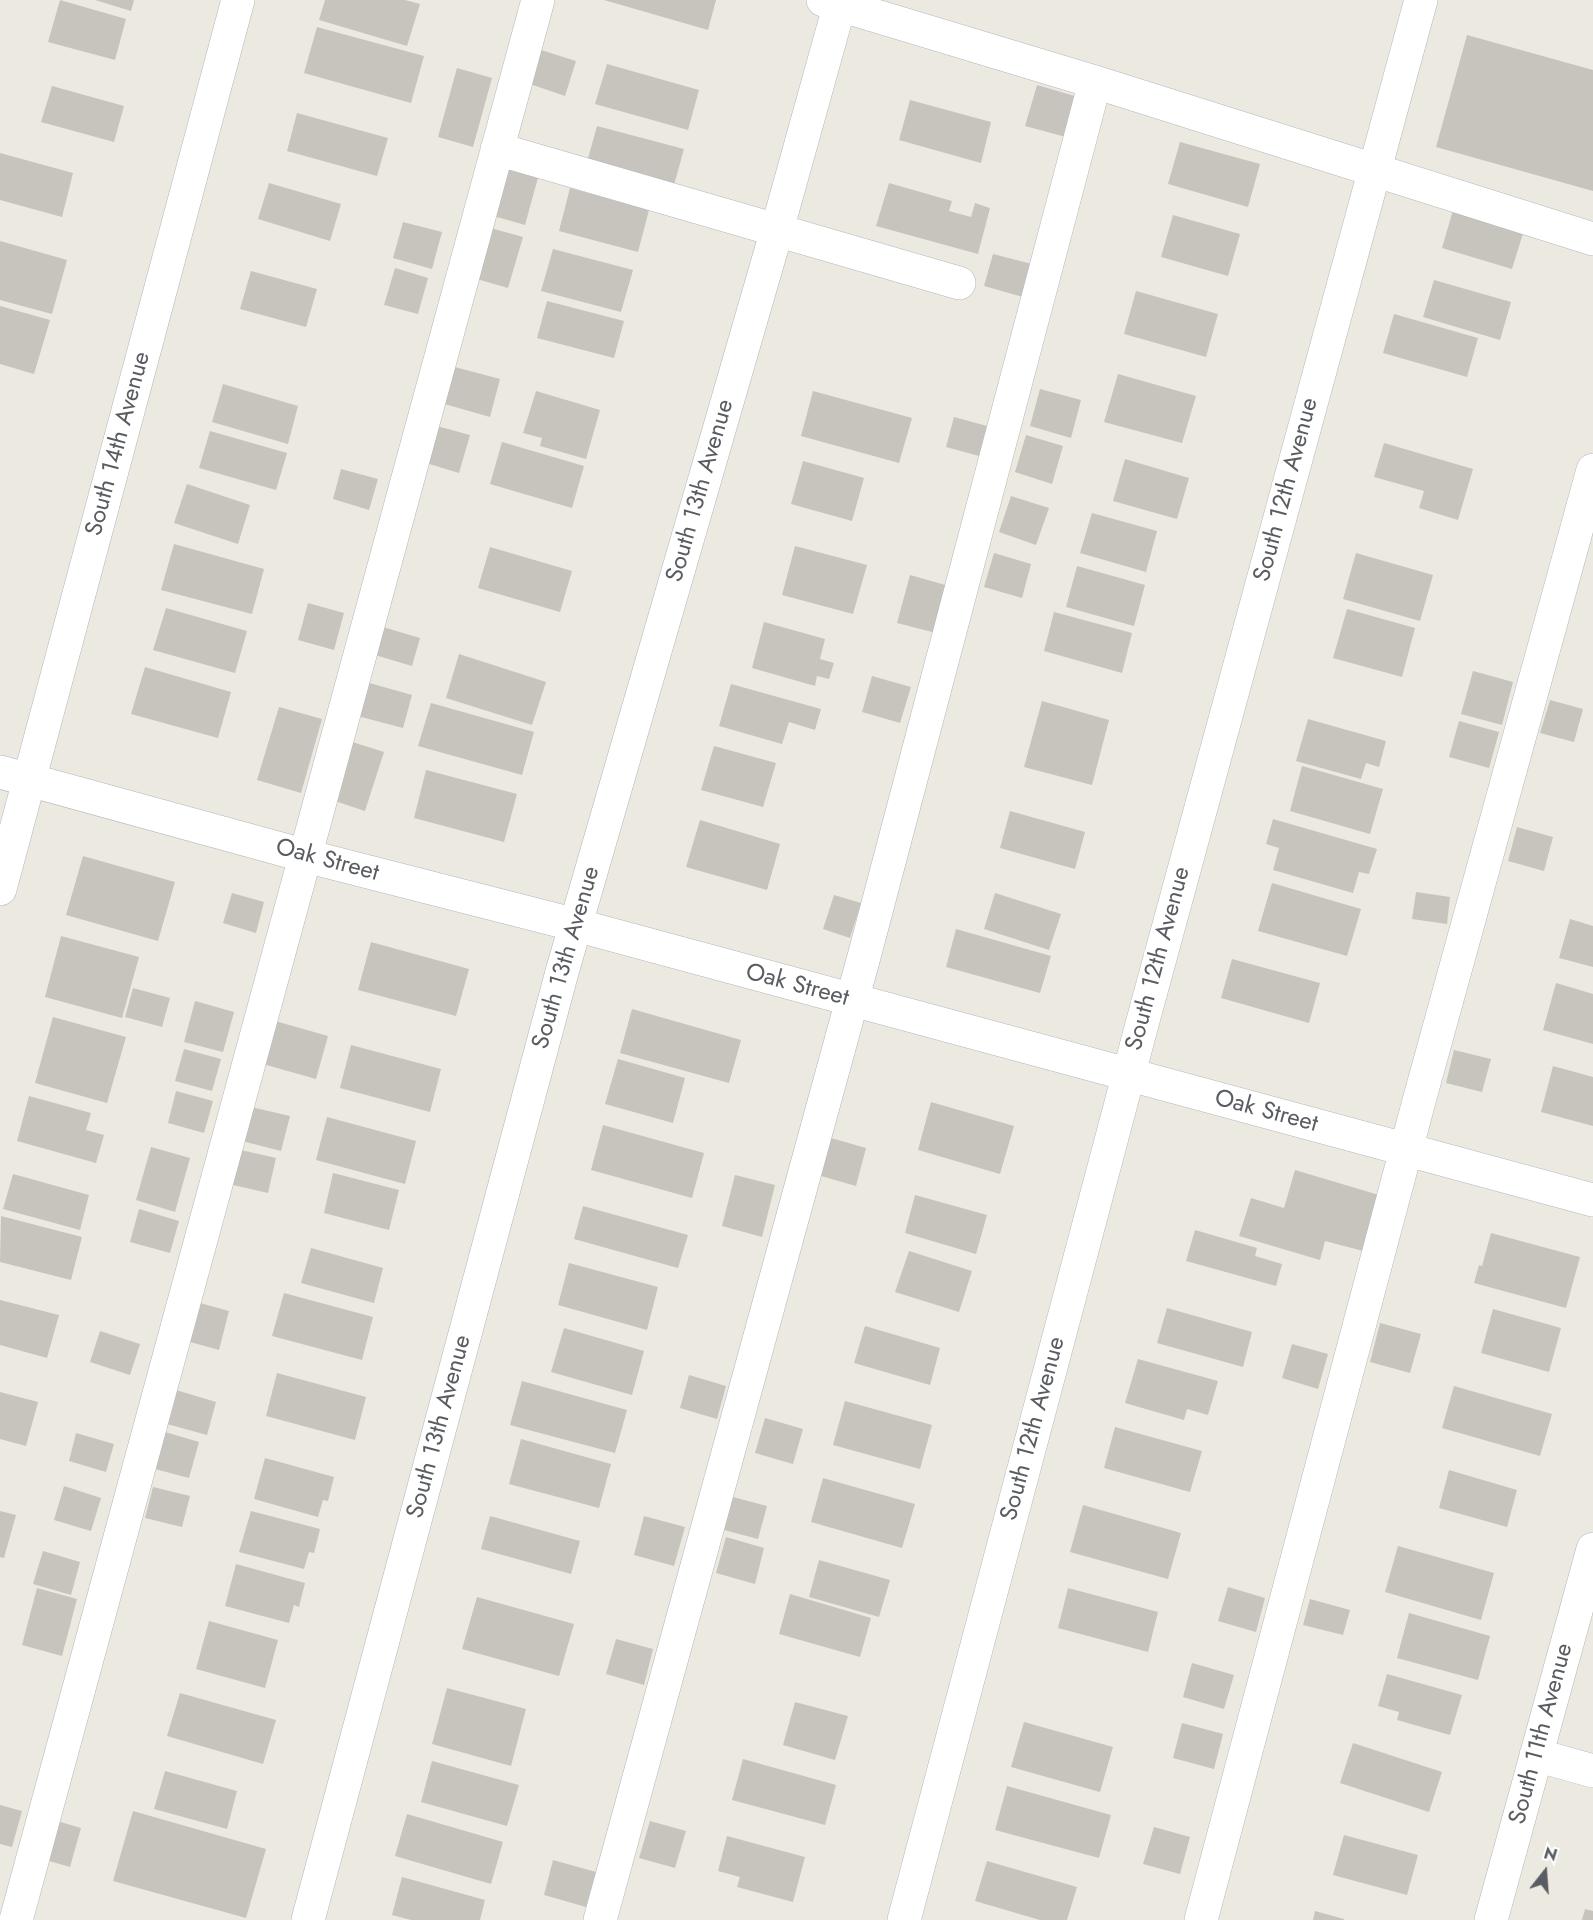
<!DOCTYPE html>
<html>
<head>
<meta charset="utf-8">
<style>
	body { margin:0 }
	#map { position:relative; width:1593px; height:1920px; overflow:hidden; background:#ece9e0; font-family:Jost,sans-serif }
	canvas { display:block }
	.north { position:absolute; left:1515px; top:1842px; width:60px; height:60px; -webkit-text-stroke:4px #fff; paint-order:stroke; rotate:17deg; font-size:16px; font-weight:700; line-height:24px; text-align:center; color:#595d61 }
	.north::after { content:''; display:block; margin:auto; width:21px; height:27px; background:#595d61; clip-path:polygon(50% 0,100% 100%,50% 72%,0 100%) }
</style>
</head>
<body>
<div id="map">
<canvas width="1593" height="1920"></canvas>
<div class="north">N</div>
</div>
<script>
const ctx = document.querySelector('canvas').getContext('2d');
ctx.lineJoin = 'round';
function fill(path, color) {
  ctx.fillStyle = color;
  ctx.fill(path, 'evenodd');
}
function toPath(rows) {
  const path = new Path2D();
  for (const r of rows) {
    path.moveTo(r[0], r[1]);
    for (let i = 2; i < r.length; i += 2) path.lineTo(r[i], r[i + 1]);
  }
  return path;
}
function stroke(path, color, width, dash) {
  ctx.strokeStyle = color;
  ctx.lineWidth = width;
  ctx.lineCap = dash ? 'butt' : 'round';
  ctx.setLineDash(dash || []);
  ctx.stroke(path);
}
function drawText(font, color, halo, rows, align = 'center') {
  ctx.font = font + ' Jost,sans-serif';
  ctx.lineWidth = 6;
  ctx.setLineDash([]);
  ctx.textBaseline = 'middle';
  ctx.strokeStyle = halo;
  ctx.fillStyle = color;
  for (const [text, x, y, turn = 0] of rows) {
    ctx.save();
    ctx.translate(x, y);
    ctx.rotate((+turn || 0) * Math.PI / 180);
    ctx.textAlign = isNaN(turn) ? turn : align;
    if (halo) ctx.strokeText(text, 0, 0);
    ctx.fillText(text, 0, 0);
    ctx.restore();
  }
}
fill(toPath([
	[60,0,126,19,115,60,48,42],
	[95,0,134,0,131,11],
	[325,0,405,0,420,4,407,46,319,20],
	[604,0,716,0,708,30],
	[317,27,424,56,411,103,304,73],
	[1467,35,1593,70,1593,191,1436,147],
	[541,50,576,61,565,96,530,84],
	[607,64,699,90,688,130,595,104],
	[457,68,492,78,473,147,438,137],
	[1037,85,1078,97,1066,137,1025,126],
	[52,86,124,106,114,142,41,122],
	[910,100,991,122,981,163,899,140],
	[297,113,388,138,377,176,287,151],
	[597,126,684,149,674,185,587,162],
	[1180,142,1260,164,1248,207,1168,184],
	[0,153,73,173,62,217,0,200],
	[504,165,539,174,525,225,490,215],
	[269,183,341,204,330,241,258,219],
	[889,183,952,201,949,211,971,217,975,203,990,208,978,254,876,226],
	[570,188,649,210,638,252,559,231],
	[1453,210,1524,230,1512,269,1442,248],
	[1173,215,1240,234,1228,276,1161,257],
	[403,222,442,232,432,269,393,258],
	[487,227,523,237,508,288,473,278],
	[0,241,67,260,52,314,0,300],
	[553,249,633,270,621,312,541,291],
	[993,254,1032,264,1023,297,984,286],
	[395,268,428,278,418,314,384,305],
	[251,271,317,289,306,327,240,309],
	[1434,280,1511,302,1500,340,1423,317],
	[1136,291,1218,314,1206,357,1124,334],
	[547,301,624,321,614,358,537,338],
	[0,306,50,320,34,374,0,364],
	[1394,314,1478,338,1467,377,1383,353],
	[451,366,500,379,490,417,441,403],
	[1118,374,1196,396,1182,443,1104,422],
	[223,384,298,406,288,444,212,422],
	[1040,389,1081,400,1071,438,1030,426],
	[536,391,600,410,586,459,540,446,542,438,523,433],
	[813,391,912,418,899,463,801,436],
	[954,417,987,426,979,456,946,447],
	[437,426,470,435,459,473,426,463],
	[210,431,287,453,276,490,199,468],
	[1026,435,1063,446,1052,484,1015,472],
	[502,442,584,466,572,508,490,484],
	[1384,443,1473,469,1458,520,1419,508,1424,491,1374,477],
	[1125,459,1189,478,1177,519,1113,501],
	[803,461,864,478,852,521,791,504],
	[341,469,378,479,369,510,333,499],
	[187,484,250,505,238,544,174,523],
	[1011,496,1049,508,1036,545,999,532],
	[1092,513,1157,531,1146,572,1080,553],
	[174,544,264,569,252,614,161,590],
	[795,546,867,565,853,614,782,595],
	[490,547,572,571,560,612,478,588],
	[994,553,1031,564,1022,598,984,587],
	[1356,553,1433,575,1420,621,1343,599],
	[1077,566,1145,585,1134,626,1066,607],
	[910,575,949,586,936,633,897,623],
	[308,603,344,613,334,650,298,640],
	[166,608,247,631,235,673,153,650],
	[1347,609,1415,628,1402,677,1333,658],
	[1054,612,1132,633,1122,673,1044,651],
	[764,622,825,639,820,659,834,663,829,679,817,676,815,686,752,668],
	[383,627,420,638,412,666,375,655],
	[459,654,546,682,532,725,446,698],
	[145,667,231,692,218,738,131,714],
	[1473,671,1513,682,1502,725,1461,714],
	[872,676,911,687,900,723,862,712],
	[359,680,412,695,403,728,350,714],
	[731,684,821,709,815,730,789,722,782,744,719,726],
	[1550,700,1583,709,1574,742,1540,733],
	[1042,701,1109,720,1092,785,1024,767],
	[431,703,534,732,522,775,418,746],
	[279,707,322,719,301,793,257,780],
	[1308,719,1386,741,1379,767,1366,763,1361,779,1296,761],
	[1459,721,1499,732,1489,768,1449,757],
	[343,739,384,752,365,811,323,797],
	[714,746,776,763,763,807,701,790],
	[1302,766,1383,789,1370,834,1290,811],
	[426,770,517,794,504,842,414,818],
	[1010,811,1085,832,1075,869,1000,848],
	[1273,819,1377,849,1369,874,1359,872,1353,893,1273,870,1279,848,1266,844],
	[700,820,780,844,767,890,686,867],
	[1517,827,1553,837,1544,871,1508,861],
	[83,856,175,882,158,941,66,915],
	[1272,883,1361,909,1347,956,1258,931],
	[1416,892,1450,897,1447,924,1412,919],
	[232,893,264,902,256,933,223,923],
	[995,893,1061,914,1049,950,984,929],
	[834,895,861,903,850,938,823,929],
	[1570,919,1593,926,1593,967,1559,958],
	[956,929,1051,956,1040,993,946,967],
	[61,936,139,957,122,1018,45,997],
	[371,942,469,969,456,1016,358,990],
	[1232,959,1320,983,1309,1023,1221,998],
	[1556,983,1593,994,1593,1044,1543,1030],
	[133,988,170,998,162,1027,125,1017],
	[195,1001,234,1012,223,1052,184,1042],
	[632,1009,741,1040,729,1083,620,1053],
	[53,1017,126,1037,107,1103,35,1083],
	[275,1021,328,1036,316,1079,263,1064],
	[351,1045,441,1069,430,1112,340,1088],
	[184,1049,221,1059,212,1091,175,1081],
	[1454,1050,1491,1059,1482,1092,1446,1083],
	[618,1059,685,1078,673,1123,605,1104],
	[1553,1066,1593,1077,1593,1126,1541,1112],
	[176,1091,213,1101,204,1133,168,1123],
	[29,1096,91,1113,86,1130,104,1135,96,1163,17,1141],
	[931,1102,1014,1126,1000,1174,918,1150],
	[251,1107,290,1116,281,1151,242,1141],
	[327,1117,416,1141,405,1184,316,1160],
	[603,1125,704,1153,692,1198,591,1170],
	[831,1138,866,1148,856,1186,821,1176],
	[151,1147,190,1158,175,1212,136,1200],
	[241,1150,276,1158,268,1193,233,1185],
	[1295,1170,1379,1195,1363,1251,1325,1241,1320,1260,1239,1236,1251,1198,1284,1208],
	[333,1173,399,1190,389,1230,324,1213],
	[13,1174,89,1195,80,1230,3,1209],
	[735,1175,775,1185,762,1237,722,1226],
	[915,1195,987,1215,976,1254,905,1233],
	[583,1206,688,1235,678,1268,574,1239],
	[139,1209,179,1221,170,1253,130,1242],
	[1,1216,82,1237,71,1280,0,1262],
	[1195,1230,1257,1248,1255,1256,1282,1264,1276,1286,1186,1261],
	[1491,1233,1580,1257,1566,1308,1474,1283,1479,1265,1482,1266],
	[311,1248,383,1268,374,1303,301,1283],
	[909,1251,972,1271,959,1312,895,1292],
	[569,1263,658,1287,647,1330,558,1305],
	[284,1293,373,1317,362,1360,272,1336],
	[0,1300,59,1315,47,1358,0,1345],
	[193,1301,229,1311,219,1350,183,1340],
	[1167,1308,1252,1332,1243,1367,1157,1343],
	[1493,1309,1561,1328,1549,1372,1481,1353],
	[1380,1323,1421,1334,1410,1373,1370,1362],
	[865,1326,940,1348,930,1385,854,1363],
	[564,1328,644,1351,632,1395,551,1372],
	[100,1331,140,1344,130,1375,90,1362],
	[1292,1344,1328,1354,1318,1389,1282,1378],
	[1138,1359,1218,1381,1208,1415,1187,1409,1184,1420,1125,1403],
	[277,1373,366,1397,355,1440,266,1416],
	[689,1375,726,1386,717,1419,680,1408],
	[522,1381,627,1410,615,1453,510,1425],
	[1454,1386,1552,1414,1540,1456,1442,1428],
	[176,1390,216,1402,207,1435,167,1424],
	[0,1392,38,1402,26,1446,0,1439],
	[845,1401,932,1425,920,1469,833,1445],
	[765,1418,803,1429,793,1464,755,1453],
	[1115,1427,1202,1451,1190,1492,1104,1468],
	[165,1432,199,1442,189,1478,155,1469],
	[76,1433,114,1444,106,1472,69,1461],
	[521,1439,611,1464,599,1508,509,1484],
	[265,1458,334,1477,328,1501,323,1500,318,1517,254,1499],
	[1449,1470,1517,1490,1507,1527,1439,1508],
	[823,1478,915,1504,902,1548,811,1522],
	[64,1486,101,1498,91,1531,54,1520],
	[153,1487,190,1496,182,1527,145,1518],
	[733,1497,767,1506,758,1539,724,1530],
	[1083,1505,1181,1533,1168,1579,1070,1552],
	[0,1511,16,1515,4,1558,0,1557],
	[251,1511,320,1529,314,1553,309,1552,304,1569,239,1552],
	[490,1516,580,1541,571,1574,481,1549],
	[644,1516,685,1527,674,1566,634,1555],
	[726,1537,764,1548,755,1584,716,1573],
	[1398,1546,1494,1573,1481,1620,1385,1592],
	[43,1551,80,1562,71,1595,33,1584],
	[819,1560,890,1580,879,1617,809,1597],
	[236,1564,305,1583,299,1607,294,1605,289,1623,225,1606],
	[1228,1587,1265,1598,1256,1632,1218,1621],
	[37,1588,77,1599,62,1656,22,1645],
	[1068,1588,1158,1612,1148,1652,1058,1628],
	[790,1594,871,1618,860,1657,779,1634],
	[477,1597,574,1624,559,1676,462,1649],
	[1310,1599,1350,1610,1343,1635,1303,1625],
	[1409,1613,1490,1636,1478,1680,1397,1658],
	[209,1621,278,1640,265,1688,196,1669],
	[616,1639,653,1649,644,1685,606,1674],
	[1192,1663,1234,1675,1224,1709,1183,1697],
	[1387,1674,1462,1695,1450,1735,1397,1720,1399,1712,1378,1706],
	[447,1688,526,1709,511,1766,432,1744],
	[180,1693,276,1720,263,1764,167,1736],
	[795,1702,848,1716,835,1760,783,1745],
	[1024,1722,1113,1747,1100,1792,1011,1767],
	[1182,1723,1223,1734,1214,1769,1173,1758],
	[1353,1743,1442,1772,1429,1812,1340,1783],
	[743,1759,836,1785,825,1825,732,1800],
	[432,1761,519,1785,507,1826,421,1802],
	[165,1771,237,1791,227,1829,154,1809],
	[1007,1786,1111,1815,1099,1858,995,1830],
	[0,1805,22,1811,12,1847,0,1844],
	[133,1811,266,1849,246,1918,113,1881],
	[407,1814,503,1842,491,1884,395,1856],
	[47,1818,81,1828,70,1867,35,1857],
	[650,1821,686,1831,675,1868,639,1858],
	[1154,1827,1190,1837,1180,1874,1143,1864],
	[1344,1835,1418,1855,1407,1895,1333,1875],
	[727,1836,805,1857,793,1902,737,1887,740,1877,718,1871],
	[553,1860,596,1872,586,1907,544,1895],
	[987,1861,1077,1887,1067,1920,1040,1920,975,1901],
	[402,1877,485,1900,480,1920,411,1920,392,1915],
	[1585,1909,1593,1911,1593,1920,1582,1920],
	[1315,1911,1344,1919,1344,1920,1313,1920]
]), '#c7c4be');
const minor = toPath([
	[823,0,1095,82,1593,239],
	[497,149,959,283],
	[0,772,306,856,576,925,1593,1200],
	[0,889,238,0],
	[1536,1755,1593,1771],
	[16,1920,538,0],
	[308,1920,562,972,777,230,841,0],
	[600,1920,865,953,1095,82],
	[904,1920,1141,1028,1421,0],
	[1201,1920,1419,1101,1593,470],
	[1491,1920,1593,1549]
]);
stroke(minor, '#b3b7bb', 34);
stroke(minor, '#fff', 33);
drawText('24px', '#595d61', '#fff', [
	["South 14th Avenue",119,444,-75],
	["South 12th Avenue",1287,490,-75],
	["South 13th Avenue",701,491,-74],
	["Oak Street",327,861,15],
	["South 13th Avenue",567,958,-74],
	["South 12th Avenue",1159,959,-75],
	["Oak Street",797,986,15],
	["Oak Street",1266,1112,15],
	["South 13th Avenue",440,1427,-75],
	["South 12th Avenue",1034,1429,-75],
	["South 11th Avenue",1542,1734,-75]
]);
</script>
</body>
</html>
